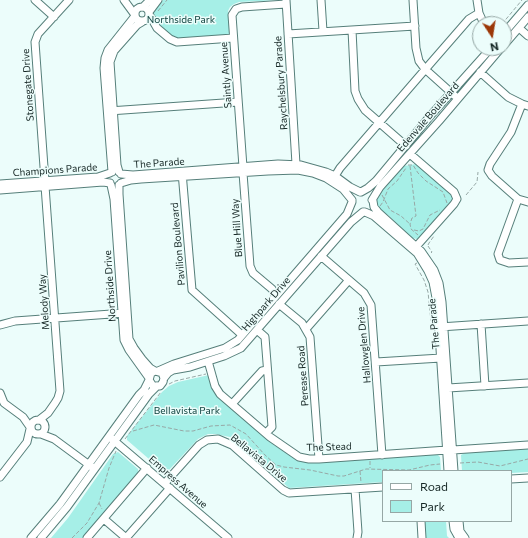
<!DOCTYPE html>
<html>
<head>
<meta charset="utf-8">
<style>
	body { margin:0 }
	#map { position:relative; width:528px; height:538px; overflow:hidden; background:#ecfdfb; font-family:Commissioner,sans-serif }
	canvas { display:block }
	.legend { position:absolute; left:382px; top:470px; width:130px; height:52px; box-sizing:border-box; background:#ecfdfb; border:1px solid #96a7a5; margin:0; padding:5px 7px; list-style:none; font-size:12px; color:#162725 }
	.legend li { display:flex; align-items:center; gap:8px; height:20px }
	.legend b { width:20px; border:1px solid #96a7a5 }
	.north { position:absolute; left:472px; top:16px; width:40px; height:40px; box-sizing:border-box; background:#ecfdfb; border:1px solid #96a7a5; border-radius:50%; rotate:168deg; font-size:11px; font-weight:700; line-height:16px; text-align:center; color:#162725 }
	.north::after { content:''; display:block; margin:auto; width:14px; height:18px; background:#9c3808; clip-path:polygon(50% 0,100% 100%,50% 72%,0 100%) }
</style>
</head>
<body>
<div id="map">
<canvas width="528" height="538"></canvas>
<ul class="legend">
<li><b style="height:5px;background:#fff"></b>Road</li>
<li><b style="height:11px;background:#a6efe7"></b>Park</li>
</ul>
<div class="north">N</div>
</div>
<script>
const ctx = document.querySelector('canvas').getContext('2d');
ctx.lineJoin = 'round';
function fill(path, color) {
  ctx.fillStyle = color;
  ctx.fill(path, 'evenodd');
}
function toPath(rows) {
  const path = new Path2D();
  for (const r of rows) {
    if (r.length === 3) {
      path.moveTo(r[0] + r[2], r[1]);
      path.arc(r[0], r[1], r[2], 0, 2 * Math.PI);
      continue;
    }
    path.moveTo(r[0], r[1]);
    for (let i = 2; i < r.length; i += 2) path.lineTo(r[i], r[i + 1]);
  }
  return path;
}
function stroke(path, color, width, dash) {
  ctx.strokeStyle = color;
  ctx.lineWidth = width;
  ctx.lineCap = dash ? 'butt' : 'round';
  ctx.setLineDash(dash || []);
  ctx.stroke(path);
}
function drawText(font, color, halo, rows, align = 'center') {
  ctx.font = font + ' Commissioner,sans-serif';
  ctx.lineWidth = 3;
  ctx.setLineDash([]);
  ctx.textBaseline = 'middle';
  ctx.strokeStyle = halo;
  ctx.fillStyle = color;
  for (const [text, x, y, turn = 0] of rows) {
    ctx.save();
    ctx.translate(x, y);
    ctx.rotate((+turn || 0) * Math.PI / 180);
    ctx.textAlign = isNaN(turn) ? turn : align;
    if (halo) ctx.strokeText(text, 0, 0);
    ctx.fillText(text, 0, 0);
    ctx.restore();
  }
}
fill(toPath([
	[163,0,280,0,239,2,234,4,230,7,228,11,230,30,228,37,172,39,157,24,152,14],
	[416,164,449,192,453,198,453,200,419,239,417,239,412,238,388,215,385,214,380,209,376,202,376,198,381,191,383,190,404,166],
	[209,375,215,393,274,445,299,461,311,463,437,454,440,457,441,471,383,471,383,482,289,488,238,443,230,437,215,434,208,434,198,439,168,471,164,472,127,440,127,436,162,392,169,386,178,382],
	[528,448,528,472,511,473,511,471,462,471,461,455,465,453],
	[118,452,138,469,138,474,83,538,51,538,68,518,113,454],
	[424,521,446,521,447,536,449,538,426,538]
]), '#a6efe7');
const minor = toPath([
	[35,0,54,17],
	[124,0,135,15],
	[286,0,296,164],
	[321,0,323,31],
	[413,0,416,48,419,61,425,69,455,96],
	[477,0,479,13,484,24],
	[142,14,7],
	[143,7,150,0],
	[149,12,158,0],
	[149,14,157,28,170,39,177,42,233,38],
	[519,28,528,36],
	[352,30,355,91,358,99,365,110,406,146],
	[504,33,528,5],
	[288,34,415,26],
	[504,45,528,17],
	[480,72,508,97,522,104,528,106],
	[522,104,511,132,490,164,488,170,492,176,518,199,528,202],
	[109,111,238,102],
	[410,154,454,192,457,199,454,204,414,249],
	[243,167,232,15,236,9,242,7,286,4],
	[112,172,104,68,105,58,108,50,135,16],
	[119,172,117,165,110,62,114,51,137,25,142,22],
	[182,172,192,290,242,335],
	[243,173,250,266,253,273,272,289,276,296],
	[121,174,133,175,278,164,301,165,326,172,335,176,350,187,360,192],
	[335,176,340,168,429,65,469,19,479,13],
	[45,181,35,42,38,34,69,0],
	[121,183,131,180,141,179,268,171,298,170,313,173,326,178,343,189,352,200],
	[0,184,98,177,110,173],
	[111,185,114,199,124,340,129,350,149,378],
	[119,185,119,194,129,339,134,348,142,359,150,368,155,371],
	[0,190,103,182,110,183],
	[361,192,368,188,376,181,431,115,491,48],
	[518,199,498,254,500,260,509,263,528,262],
	[372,200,380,187,439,121,501,48],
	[373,201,374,207,378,212,421,251,434,270,439,283,442,302,454,471],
	[365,212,374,216,417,253,428,271,433,282,437,303,448,471],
	[321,256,364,293,371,305,382,455],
	[279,304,302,323,310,337,319,459],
	[481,324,485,386],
	[0,325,15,321,125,313],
	[440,327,528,321],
	[306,329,349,280],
	[257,330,265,337,272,427,266,433],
	[208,361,215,386,220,394,270,437,299,457,309,459,319,459,447,450],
	[376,362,441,358],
	[158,371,174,364,225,348,238,340,347,214,352,202],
	[164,378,162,373,155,371,151,373,149,380,153,386,160,386,163,382,164,378,168,373,173,370,190,367,224,356,241,348,351,222,363,212],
	[448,388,528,383],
	[0,393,4,403,23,417,30,427],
	[232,404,262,371,267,370],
	[38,427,7],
	[39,420,48,413,55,403,58,398,60,391,45,186],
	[41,434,54,439,92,467],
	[112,439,228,538],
	[453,450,528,445],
	[0,477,27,442,30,429],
	[511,479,528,478],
	[165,483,199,445,207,440,218,439,232,445,283,490,289,493,383,487],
	[355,489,358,532,357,538],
	[104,519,126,538],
	[421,521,422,538],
	[453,521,454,529,459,538],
	[459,521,460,531,465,538],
	[31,538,60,504,139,395,144,390,149,380],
	[41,538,67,507,149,394,157,386],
	[87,538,147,468],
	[126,538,170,488]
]);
stroke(minor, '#567f7a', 9);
stroke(toPath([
	[158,11,167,0],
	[502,24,522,0],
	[408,165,413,165,418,173,426,181,443,192,447,203],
	[410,166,416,216,412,218,410,224,411,229,418,235],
	[382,195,390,210,401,216,410,224],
	[466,195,477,182,478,172],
	[380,206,383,202,388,189,397,181,406,168],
	[414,230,419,231,423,229,430,215,440,210],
	[428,245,429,243,434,236],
	[428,246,432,252,431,253],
	[417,263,415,264,424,280,428,292,431,321],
	[169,384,175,381,206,374],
	[133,431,154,425,184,431,193,431,211,426,230,425,246,434,265,455,276,465,284,467,310,470,338,476,344,476,366,469,409,470,430,465,440,464],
	[125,439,161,392],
	[370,461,370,468],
	[460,463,478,462,500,466,528,459],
	[360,471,361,482],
	[99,503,102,509],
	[72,538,87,523,99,503,109,468,116,451]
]), '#97a8a6', 1, [4, 2]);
stroke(minor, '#fff', 7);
drawText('10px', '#083d39', '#ecfdfb', [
	["Northside Park",181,20],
	["Bellavista Park",187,411]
]);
drawText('10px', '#162725', '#ecfdfb', [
	["Saintly Avenue",226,75,-94],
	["Raychelsbury Parade",281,83,-94],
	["Stonegate Drive",28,85,-94],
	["Edenvale Boulevard",428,117,-49],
	["The Parade",159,163,-4],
	["Champions Parade",55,170,-4],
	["Blue Hill Way",237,228,-94],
	["Pavilion Boulevard",178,244,-95],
	["Northside Drive",110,286,-94],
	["Melody Way",44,302,-94],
	["Highpark Drive",266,304,-49],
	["The Parade",434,324,-95],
	["Hallowglen Drive",364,345,-95],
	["Perease Road",303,376,-94],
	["The Stead",329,447,-2],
	["Bellavista Drive",259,458,39],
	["Empress Avenue",178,482,41]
]);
</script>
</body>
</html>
